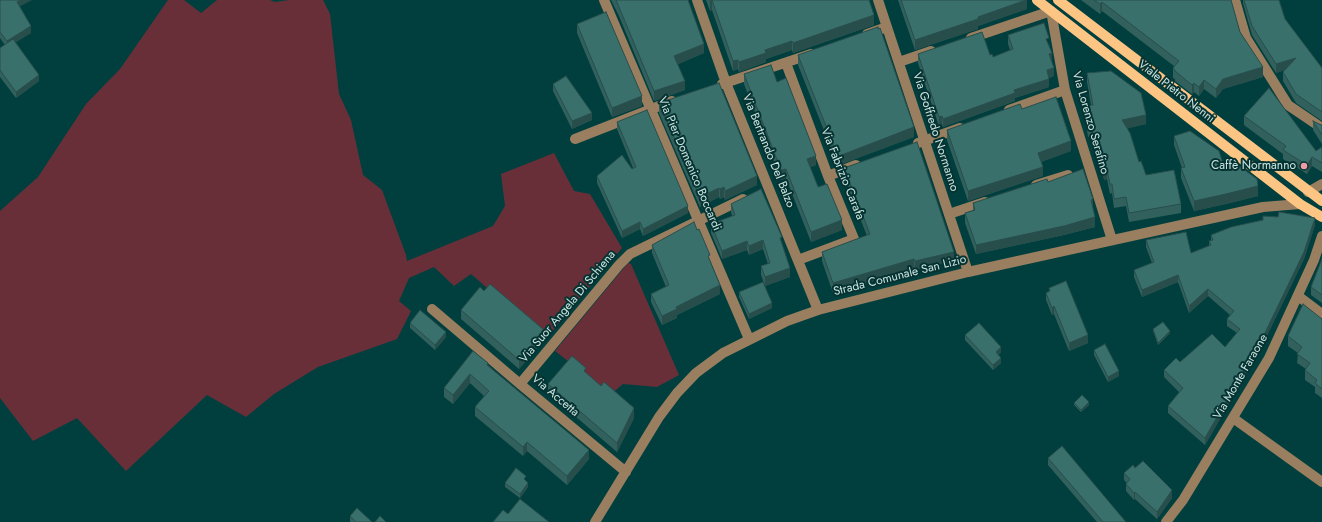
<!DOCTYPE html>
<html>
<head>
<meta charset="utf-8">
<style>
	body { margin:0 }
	canvas { display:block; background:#003f3d }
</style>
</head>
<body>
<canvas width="1322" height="522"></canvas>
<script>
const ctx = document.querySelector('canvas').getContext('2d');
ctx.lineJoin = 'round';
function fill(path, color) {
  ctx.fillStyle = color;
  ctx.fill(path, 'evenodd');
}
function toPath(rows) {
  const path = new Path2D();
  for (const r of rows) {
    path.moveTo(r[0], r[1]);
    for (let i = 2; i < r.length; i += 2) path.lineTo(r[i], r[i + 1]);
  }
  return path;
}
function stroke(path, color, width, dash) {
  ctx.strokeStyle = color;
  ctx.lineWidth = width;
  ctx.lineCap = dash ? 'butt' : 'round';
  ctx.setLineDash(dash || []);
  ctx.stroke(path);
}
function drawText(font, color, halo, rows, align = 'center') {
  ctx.font = font + ' Jost,sans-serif';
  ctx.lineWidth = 4;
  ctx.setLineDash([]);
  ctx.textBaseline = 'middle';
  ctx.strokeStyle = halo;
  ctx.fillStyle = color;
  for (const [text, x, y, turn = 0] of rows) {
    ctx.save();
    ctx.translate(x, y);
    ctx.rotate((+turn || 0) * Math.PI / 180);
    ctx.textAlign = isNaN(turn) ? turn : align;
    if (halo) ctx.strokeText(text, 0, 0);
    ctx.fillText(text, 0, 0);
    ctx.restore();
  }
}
fill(toPath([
	[168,0,184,0,201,13,217,0,270,0,275,2,289,0,323,0,330,14,339,94,351,120,363,175,382,190,406,255,407,261,493,226,505,206,501,174,554,153,574,191,590,194,622,248,546,339,471,274,454,286,434,267,409,278,399,301,411,311,397,339,318,367,274,394,246,417,207,395,126,471,77,418,33,441,0,398,0,211,38,177,86,104,120,69],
	[628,263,631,264,679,375,657,387,623,384,611,394,555,351]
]), '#682f39');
stroke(toPath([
	[604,0,749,339],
	[697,0,726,83,818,310],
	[878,0,968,272],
	[1235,0,1246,38,1288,105,1322,128],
	[867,34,887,27],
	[971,38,1051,11,1065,90,1112,240],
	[899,62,931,51],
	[786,63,828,176,854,239,798,260],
	[722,84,811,54],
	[1009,110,1065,90],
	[575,139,672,101],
	[918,143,960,128],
	[828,176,856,165],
	[1036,185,1068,175],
	[1308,192,1322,184],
	[949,214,985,202],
	[1298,296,1322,314],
	[432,309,520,384,626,472],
	[520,384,619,265,630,254,743,199],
	[1233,418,1322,482],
	[595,522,659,417,677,393,696,373,723,353,787,321,818,310,968,272,1263,207,1300,204],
	[1166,522,1183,500,1269,358,1314,260,1322,236]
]), '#997e5f', 10);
stroke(toPath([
	[1037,0,1300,204,1322,217],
	[1058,0,1322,201]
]), '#fdc583', 10);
fill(toPath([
	[0,0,20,7,31,33,15,42,39,81,16,98,0,77,0,48,5,45,0,38],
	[611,0,688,0,704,53,678,64,685,90,654,101,619,16],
	[706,0,869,0,874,25,793,53,792,50,766,59,766,62,739,72,738,69,733,71,712,10,710,11],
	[898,0,1027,0,1027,9,978,26,978,29,915,50],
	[1081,0,1231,0,1240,32,1263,77,1223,89,1216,98,1204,89,1199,96,1194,92,1192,94,1175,81,1175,79,1173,78,1173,68,1174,66,1102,11,1100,14],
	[1243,0,1244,0,1285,19,1322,68,1322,121,1296,103,1283,81,1283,72,1284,70,1276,73,1252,35,1243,3],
	[577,24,642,106,612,117,577,33],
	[1008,35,1049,44,1052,61,1052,62,1054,76,1049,78,1049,87,1015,98,1015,101,943,127,942,125,939,126,918,63,918,54,990,55,993,57,1010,50,1008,44],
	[798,55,914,137,839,165,838,163,837,163,798,65],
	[1087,73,1146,124,1127,128,1139,162,1146,175,1181,204,1181,213,1129,222,1126,206,1114,208,1112,193,1110,194,1107,179,1104,180,1101,164,1099,164,1096,149,1094,149,1091,136,1088,137,1085,115,1085,106,1091,105,1087,82],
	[744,74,777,82,816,165,810,167,818,187,842,230,811,242,786,178,781,180,744,84],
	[553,84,592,120,572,129,553,91],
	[659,103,757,185,725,200,724,197,720,199,719,197,700,207,659,113],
	[1022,109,1071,151,1041,162,1043,176,968,201,947,140,947,130],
	[1244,116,1316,151,1322,147,1322,172,1312,166,1307,174,1283,159,1283,154,1244,125],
	[1313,121,1319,124,1322,125,1322,144,1313,130],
	[617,122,688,213,643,236,640,229,622,238,597,183,597,176,633,168,617,129],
	[1174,136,1224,167,1258,196,1226,204,1194,211,1181,178,1181,168,1182,168,1174,145],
	[844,168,954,261,915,270,914,269,833,293,822,261,822,252,867,236,844,177],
	[1048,182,1093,209,1095,227,1064,235,976,254,965,223,965,213,973,210,973,203],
	[731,204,782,244,790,277,765,286,761,275,761,266,768,264,763,249,749,255,747,250,722,259,711,233,711,224,732,216,731,212],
	[1315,225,1304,259,1262,346,1205,445,1168,413,1168,406,1179,392,1164,377,1164,370,1180,362,1225,347,1237,333,1227,326,1227,319,1230,315,1208,296,1189,313,1178,282,1142,297,1134,277,1134,270,1152,263,1146,247,1146,240,1191,253,1209,246,1209,241,1211,241,1211,235],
	[652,245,710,260,720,294,677,315,677,318,662,325,651,302,651,294,666,287,652,253],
	[1322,259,1322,303,1311,295,1311,287],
	[1049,288,1088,343,1069,351,1054,314,1052,315,1046,300,1046,293,1049,292],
	[484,291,544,340,519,369,461,319,461,310],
	[739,292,772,308,749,319,739,297],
	[1322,319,1322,398,1315,393,1315,387,1305,380,1305,370,1306,369,1297,363,1298,353,1288,346,1288,336],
	[410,323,446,337,435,350,410,328],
	[1153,329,1170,333,1158,345,1153,331],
	[965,335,1001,352,998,355,1001,363,993,370,965,340],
	[1094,350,1119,376,1108,382,1094,355],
	[473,351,488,365,589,459,567,485,527,451,523,456,475,416,475,407,484,396,470,383,453,404,444,397,444,388],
	[586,373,634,418,617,452,548,393,548,384],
	[1074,403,1089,405,1081,412,1074,405],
	[1048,458,1126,522,1097,522,1048,465],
	[1135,468,1172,498,1157,519,1135,499,1134,500,1126,491,1126,484,1127,483,1124,480,1124,473],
	[526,481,528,487,520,498,505,487,505,483],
	[350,516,372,522,350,522]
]), '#31605d');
fill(toPath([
	[21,0,32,0,17,8,17,2],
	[712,0,712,10,710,11,710,2],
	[1027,0,1027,9,978,26,978,29,915,50,915,40,978,17],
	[1102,2,1102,11,1100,14,1100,4],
	[874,15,874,25,793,53,793,43],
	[31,26,31,33,7,48,7,41],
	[792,41,792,50,766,59,766,62,739,72,739,62,765,50],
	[704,44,704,53,674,66,674,56],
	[1052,53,1052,61,1049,63,1049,54],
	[1296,58,1296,67,1276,73,1276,64],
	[738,60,738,69,733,71,733,61],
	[1263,67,1263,77,1223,89,1216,98,1216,89,1223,79],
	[1054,68,1054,76,1047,79,1047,70],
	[39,75,39,81,16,98,16,92],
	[1049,79,1049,87,1015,98,1015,101,943,127,943,119,1014,90],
	[1204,80,1204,89,1199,96,1199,87],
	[685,81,685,90,654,101,654,91],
	[1194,83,1194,92,1192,94,1192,85],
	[642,96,642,106,612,117,612,108],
	[592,113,592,120,572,129,572,121],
	[1146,115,1146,124,1122,130,1122,120],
	[942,116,942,125,939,126,939,117],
	[914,127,914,137,839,165,839,156],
	[1071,141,1071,151,1038,163,1038,153],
	[837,154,838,154,838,163,837,163],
	[816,156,816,165,807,169,807,159],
	[1312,157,1312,166,1307,174,1307,165],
	[1043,167,1043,176,968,201,968,191],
	[786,169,786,178,781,180,781,170],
	[1104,170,1107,170,1107,179,1104,180],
	[757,176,757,185,725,200,725,191],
	[1258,186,1258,196,1226,204,1194,211,1194,201],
	[724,187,724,197,720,199,720,189],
	[719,188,719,197,700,207,700,197],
	[1093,199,1093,209,1091,200],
	[688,206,688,213,643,236,643,229],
	[1095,217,1095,227,1064,235,976,254,976,245],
	[1315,218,1315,225,1304,259,1262,346,1205,445,1205,438],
	[842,220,842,230,811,242,811,232],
	[640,222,640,229,622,238,622,231],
	[763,240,763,249,749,255,749,246],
	[747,241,747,250,722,259,722,251],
	[954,252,954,261,915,270,915,261],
	[914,259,914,269,833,293,833,283],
	[790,268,790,277,765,286,765,277],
	[1178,275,1178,282,1142,297,1142,290],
	[720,285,720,294,677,315,677,318,662,325,662,316,676,307],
	[1208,289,1208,296,1189,313,1189,306],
	[772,303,772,308,749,319,749,314],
	[1054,306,1054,314,1052,315,1052,308],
	[544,330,544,340,519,369,519,360],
	[1170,331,1170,333,1158,345,1158,343],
	[446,332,446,337,435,350,435,345],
	[1088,335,1088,343,1069,351,1069,343],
	[1001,347,1001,352,996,357,996,352],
	[1001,358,1001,363,993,370,993,365],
	[1119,371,1119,376,1108,382,1108,377],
	[470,374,470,383,453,404,453,395],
	[1089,402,1089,405,1081,412,1081,410],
	[634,408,634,418,617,452,617,443],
	[527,442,527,451,523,456,523,447],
	[589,450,589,459,567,485,567,476],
	[528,483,528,487,520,498,520,494],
	[1172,490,1172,498,1157,519,1157,512],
	[1135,492,1135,499,1134,500,1134,493]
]), '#284e4c');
const building = toPath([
	[0,0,21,0,17,2,31,26,7,41,0,32,0,0],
	[616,0,688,0,704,44,674,56,685,81,654,91,616,0],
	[710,0,869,0,874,15,793,43,792,41,765,50,766,53,739,62,738,60,733,61,712,0,710,2,710,0],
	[901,0,1026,0,978,17,978,19,915,40,901,0],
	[1094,0,1231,0,1240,32,1263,67,1223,79,1216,89,1204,80,1199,87,1194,83,1192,85,1175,71,1175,70,1173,68,1179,61,1102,2,1100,4,1094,0],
	[1244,0,1279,0,1285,19,1322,68,1322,112,1296,94,1283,72,1296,58,1276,64,1252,26,1244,0],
	[606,12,642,96,612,108,577,24,606,12],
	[1044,23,1049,38,1046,39,1052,53,1049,54,1054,68,1047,70,1049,79,1014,90,1015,93,943,119,942,116,939,117,918,54,982,32,990,55,992,54,993,57,1013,49,1008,35,1044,23],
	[878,27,878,29,880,28,914,127,839,156,838,154,837,154,798,55,878,27],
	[13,39,39,75,16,92,0,70,0,48,13,39],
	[771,65,777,82,786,78,816,156,807,159,818,187,827,184,842,220,811,232,786,169,781,170,744,74,771,65],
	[1111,71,1141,93,1146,115,1122,120,1130,133,1139,162,1141,161,1146,175,1174,170,1181,204,1129,213,1126,197,1114,199,1112,184,1110,184,1107,170,1104,170,1101,155,1099,155,1096,140,1094,140,1091,127,1088,128,1085,106,1093,105,1087,73,1111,71],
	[566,76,592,113,572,121,553,84,566,76],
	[719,83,757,176,725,191,724,187,720,189,719,188,700,197,659,103,719,83],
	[1269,88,1316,151,1322,147,1322,163,1312,157,1307,165,1283,150,1286,146,1244,116,1269,88],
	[1056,97,1071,141,1038,153,1043,167,968,191,947,130,1020,104,1022,109,1056,97],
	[647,110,688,206,643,229,640,222,622,231,597,176,622,155,632,169,636,167,617,122,647,110],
	[1313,121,1319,124,1322,125,1322,135,1313,121],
	[1190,131,1219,151,1224,167,1235,163,1257,179,1258,186,1226,194,1194,201,1181,168,1185,167,1174,136,1190,131],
	[917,142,954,252,915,261,914,259,833,283,822,252,870,234,844,168,917,142],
	[1083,169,1093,199,1091,200,1095,217,1064,226,976,245,965,213,975,210,973,203,1047,179,1048,182,1083,169],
	[761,189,782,237,780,238,790,268,765,277,761,266,770,263,763,240,749,246,747,241,722,251,711,224,735,215,731,204,761,189],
	[1279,212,1315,218,1304,252,1262,339,1205,438,1168,406,1183,388,1164,370,1176,358,1180,362,1212,334,1225,347,1240,329,1227,319,1234,311,1208,289,1189,306,1178,275,1142,290,1134,270,1154,262,1146,240,1186,232,1191,253,1211,245,1209,241,1213,240,1211,235,1231,227,1263,220,1263,216,1278,217,1279,212],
	[694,222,697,230,699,229,710,255,708,256,720,285,676,307,677,309,662,316,651,294,669,285,652,245,694,222],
	[1322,259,1322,295,1311,287,1322,259],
	[1066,281,1088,335,1069,343,1054,306,1052,308,1046,293,1050,291,1049,288,1066,281],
	[763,282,772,303,749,314,739,292,763,282],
	[490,284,544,330,519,360,461,310,480,287,484,291,490,284],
	[1303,304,1322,319,1322,389,1315,383,1317,380,1305,370,1310,363,1297,354,1302,347,1288,336,1303,304],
	[420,310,446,332,435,345,410,323,420,310],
	[1163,322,1170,331,1158,343,1153,329,1163,322],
	[979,323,1001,347,996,352,1001,358,993,365,965,335,979,323],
	[1105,344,1119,371,1108,377,1094,350,1105,344],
	[473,351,488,363,487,365,589,450,567,476,527,442,523,447,475,407,489,391,470,374,453,395,444,388,473,351],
	[572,356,586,368,584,371,601,386,604,382,634,408,617,443,548,384,572,356],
	[1082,395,1089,402,1081,410,1074,403,1082,395],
	[1062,446,1126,522,1103,522,1048,458,1062,446],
	[1143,461,1172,490,1157,512,1135,492,1134,493,1126,484,1130,479,1124,473,1133,465,1135,468,1143,461],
	[516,468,526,476,524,479,528,483,520,494,505,483,516,468],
	[520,499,549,522,493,522,503,510,508,514,520,499],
	[357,508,372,522,356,522,350,516,357,508],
	[380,516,386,522,375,522,380,516]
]);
fill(building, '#39706c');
stroke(building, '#284e4c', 1);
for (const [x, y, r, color] of [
	[1304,166,4,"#f39aa7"]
]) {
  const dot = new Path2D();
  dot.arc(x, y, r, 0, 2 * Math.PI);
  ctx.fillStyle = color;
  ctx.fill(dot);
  stroke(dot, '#063331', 1.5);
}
drawText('12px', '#c8e4e1', '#063331', [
	["Viale Pietro Nenni",1176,92,38],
	["Via Lorenzo Serafino",1090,123,74],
	["Via Goffredo Normanno",935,132,72],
	["Via Bertrando Del Balzo",768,151,68],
	["Via Pier Domenico Boccardi",689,164,67],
	["Via Fabrizio Carafa",842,174,68],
	["Strada Comunale San Lizio",900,276,-14],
	["Via Suor Angela Di Schiena",568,307,-50],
	["Via Monte Faraone",1241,377,-60],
	["Via Accetta",555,396,40]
]);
drawText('12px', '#c8e4e1', '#063331', [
	["Caffè Normanno",1296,166]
], 'right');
</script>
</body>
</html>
